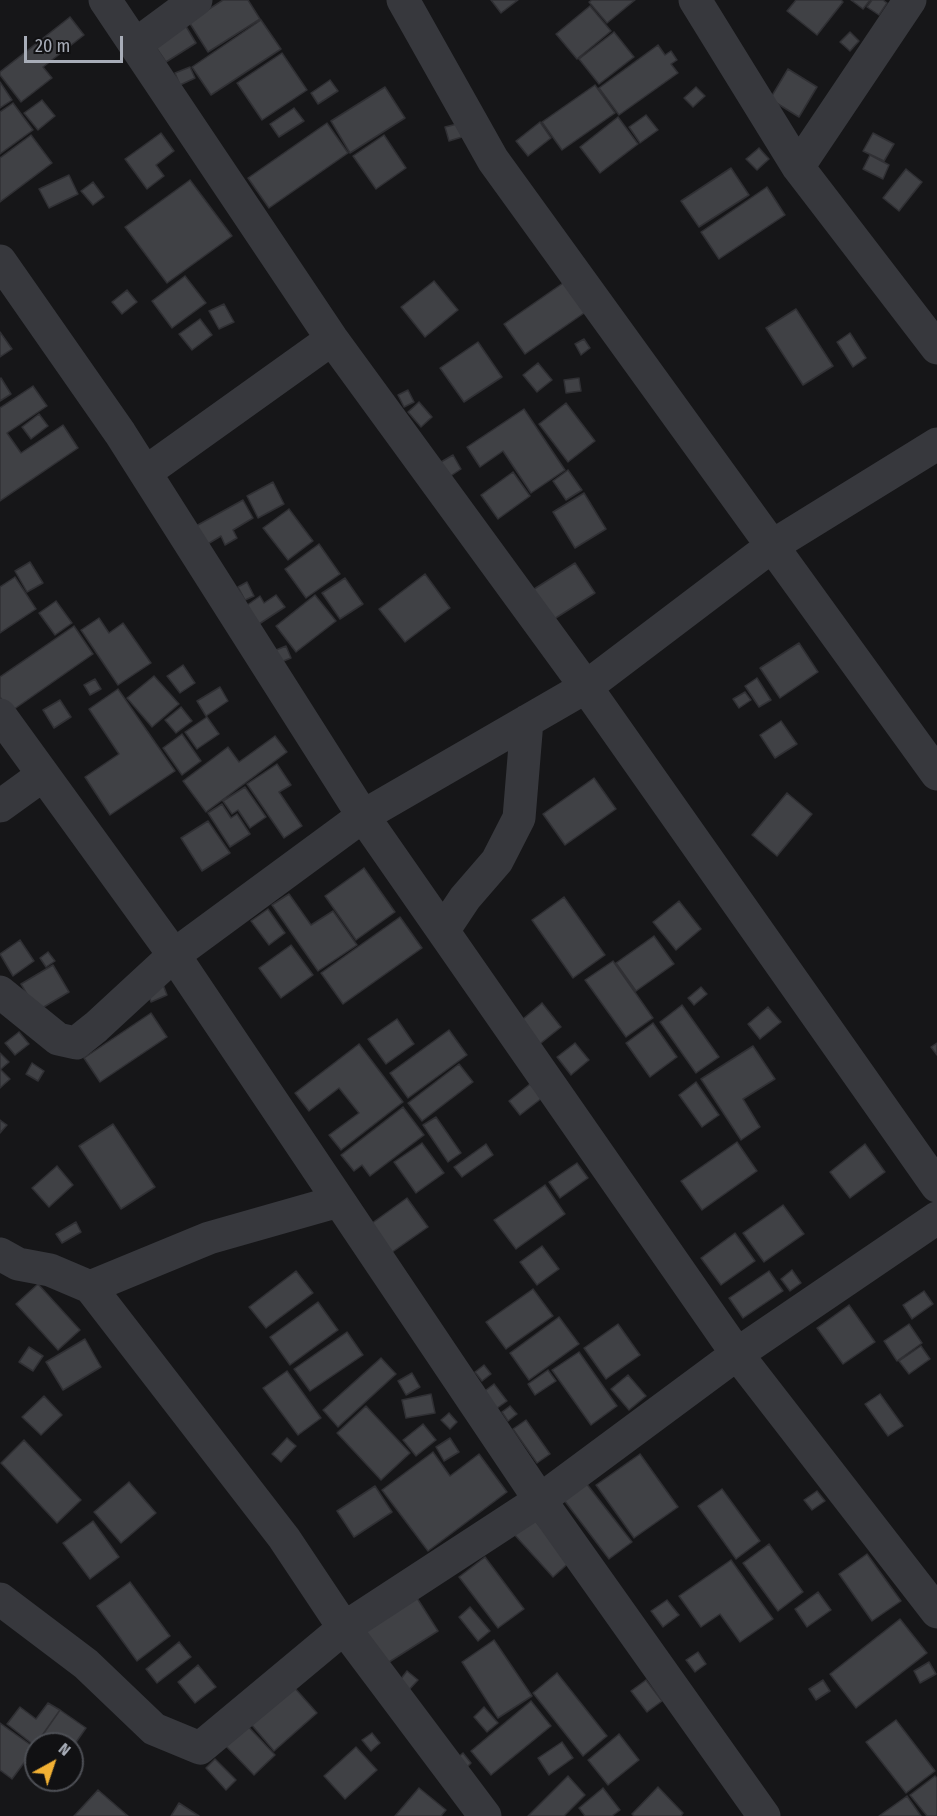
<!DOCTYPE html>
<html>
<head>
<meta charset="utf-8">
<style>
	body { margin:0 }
	#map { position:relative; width:937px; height:1816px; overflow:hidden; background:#161618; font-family:"Fira Sans Condensed",sans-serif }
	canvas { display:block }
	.north { position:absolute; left:24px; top:1732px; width:60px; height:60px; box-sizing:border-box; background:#111113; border:2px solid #4d4f55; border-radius:50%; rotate:40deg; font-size:16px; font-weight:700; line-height:24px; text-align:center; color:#a8adb8 }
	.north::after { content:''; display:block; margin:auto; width:21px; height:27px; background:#f2b134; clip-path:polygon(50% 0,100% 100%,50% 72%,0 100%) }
	.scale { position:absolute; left:24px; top:36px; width:99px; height:27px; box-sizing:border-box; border:3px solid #a8adb8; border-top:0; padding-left:8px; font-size:18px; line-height:21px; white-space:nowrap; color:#a8adb8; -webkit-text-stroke:4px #111113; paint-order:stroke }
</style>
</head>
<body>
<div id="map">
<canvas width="937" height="1816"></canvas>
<div class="north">N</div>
<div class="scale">20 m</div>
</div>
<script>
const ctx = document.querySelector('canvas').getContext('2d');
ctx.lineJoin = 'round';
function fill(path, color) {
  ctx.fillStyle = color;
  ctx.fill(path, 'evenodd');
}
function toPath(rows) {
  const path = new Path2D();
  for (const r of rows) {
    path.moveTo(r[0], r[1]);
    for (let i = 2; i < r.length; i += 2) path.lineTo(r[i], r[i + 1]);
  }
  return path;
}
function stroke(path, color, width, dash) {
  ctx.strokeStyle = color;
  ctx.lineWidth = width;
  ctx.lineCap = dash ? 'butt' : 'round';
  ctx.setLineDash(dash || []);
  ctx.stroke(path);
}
const building = toPath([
	[223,0,248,0,260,19,208,52,189,22,223,0],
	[491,0,518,0,501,13,491,0],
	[592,0,635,0,607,23,589,2,592,0],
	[796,0,841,0,843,2,817,35,787,11,796,0],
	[851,0,870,0,863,9,851,0],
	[872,0,883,0,887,3,879,15,867,7,872,0],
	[590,6,611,31,577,59,556,34,590,6],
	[70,17,84,35,43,67,52,78,21,102,0,75,0,72,70,17],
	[261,20,281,49,211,95,192,67,261,20],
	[184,23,196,43,166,62,153,43,184,23],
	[614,32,634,57,599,84,579,59,614,32],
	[850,32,859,41,850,51,840,42,850,32],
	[658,45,665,55,671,51,677,60,671,64,678,73,619,115,599,88,658,45],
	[282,53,307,90,262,120,237,83,282,53],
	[190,67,195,78,180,85,175,73,190,67],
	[788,69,817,87,799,117,770,99,788,69],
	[330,80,338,91,318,104,311,93,330,80],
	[0,82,12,100,0,108,0,82],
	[595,85,615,113,562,150,542,122,595,85],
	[385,87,405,118,350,153,331,121,385,87],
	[696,87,705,96,693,107,684,98,696,87],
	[42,100,55,116,38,130,24,113,42,100],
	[13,103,33,130,0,154,0,112,13,103],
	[294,108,304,121,279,137,270,124,294,108],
	[646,115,658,130,640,143,629,127,646,115],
	[618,117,638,144,600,173,580,147,618,117],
	[540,122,551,138,528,156,516,141,540,122],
	[327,123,348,153,269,208,248,178,327,123],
	[457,124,462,137,449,141,445,127,457,124],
	[161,133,174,151,156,165,164,176,147,189,125,159,161,133],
	[873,133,894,144,884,161,863,151,873,133],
	[31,135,52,163,0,202,0,158,31,135],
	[384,135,406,168,376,189,353,156,384,135],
	[759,148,769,159,757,170,746,159,759,148],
	[870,155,889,165,883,179,863,169,870,155],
	[731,168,749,195,699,227,681,201,731,168],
	[906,169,922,182,899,211,883,198,906,169],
	[69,175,78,194,49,208,39,189,69,175],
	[190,180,232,236,167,283,125,227,190,180],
	[93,182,104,197,93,205,81,191,93,182],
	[767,187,785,215,719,259,701,232,767,187],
	[185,276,206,303,172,328,152,301,185,276],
	[434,281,458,310,425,337,401,307,434,281],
	[566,281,587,311,525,354,504,324,566,281],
	[127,290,137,302,122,314,112,302,127,290],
	[224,304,234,322,219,329,209,311,224,304],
	[796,309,833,366,803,385,766,328,796,309],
	[200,319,212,335,192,350,179,334,200,319],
	[0,332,12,349,0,357,0,332],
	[850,333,866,358,853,367,837,342,850,333],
	[584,339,590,348,581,355,575,344,584,339],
	[478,342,502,377,464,402,440,368,478,342],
	[538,363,552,380,537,392,523,375,538,363],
	[1,378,11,394,0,401,0,379,1,378],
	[579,378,581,391,566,393,564,380,579,378],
	[33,386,47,406,7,433,21,453,63,425,78,448,0,501,0,408,33,386],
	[408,390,414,402,404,407,398,395,408,390],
	[419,402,432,417,421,427,408,412,419,402],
	[566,403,595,441,568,462,539,424,566,403],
	[524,409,565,470,531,493,503,451,480,467,467,447,524,409],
	[39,414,48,426,31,439,22,427,39,414],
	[453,455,461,469,449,477,441,462,453,455],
	[568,470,582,490,566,500,553,481,568,470],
	[513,472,530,496,498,519,481,495,513,472],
	[273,482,284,504,258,518,247,496,273,482],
	[584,493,606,529,575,548,553,512,584,493],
	[243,500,253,518,233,530,237,538,225,545,221,536,206,545,196,526,243,500],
	[289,509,313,541,288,560,263,528,289,509],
	[319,544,340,574,306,598,285,569,319,544],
	[30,562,43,583,27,592,15,571,30,562],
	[575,563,595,593,551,621,531,591,575,563],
	[425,574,450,608,405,642,379,609,425,574],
	[15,577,36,609,0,633,0,587,15,577],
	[345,578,363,604,340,619,322,593,345,578],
	[247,582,254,596,245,600,238,587,247,582],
	[276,595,285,607,259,624,246,606,260,596,264,603,276,595],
	[315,595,336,621,296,652,276,626,315,595],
	[56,601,72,623,55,635,39,613,56,601],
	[99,618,109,633,123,623,151,663,118,685,81,630,99,618],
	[74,626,93,654,10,712,0,697,0,677,74,626],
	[799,643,818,672,780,698,760,668,799,643],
	[286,646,291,658,281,662,276,650,286,646],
	[183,665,195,683,180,693,167,676,183,665],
	[154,676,179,704,152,727,127,698,154,676],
	[757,678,771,700,759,707,745,686,757,678],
	[95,679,101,689,90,695,84,685,95,679],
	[220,687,228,701,206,716,197,701,220,687],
	[118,689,175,771,110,815,85,777,119,754,89,709,118,689],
	[745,692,751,700,739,708,733,699,745,692],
	[60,700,71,717,54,728,43,710,60,700],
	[181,707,192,721,176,733,165,720,181,707],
	[207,717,219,734,197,749,185,732,207,717],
	[781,721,797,744,775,758,760,735,781,721],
	[182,734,201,761,182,775,163,748,182,734],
	[275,736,287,752,206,812,183,781,228,747,239,762,275,736],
	[277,764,291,785,279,792,302,826,284,838,247,784,277,764],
	[594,778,616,809,565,845,543,814,594,778],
	[245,787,266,817,250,828,238,810,232,814,223,801,245,787],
	[787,793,812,814,777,856,752,835,787,793],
	[222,804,231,818,237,814,250,834,230,847,208,813,222,804],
	[208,821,230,853,202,871,181,838,208,821],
	[364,868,395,912,356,940,325,896,364,868],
	[289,894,311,925,333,911,357,945,318,971,272,905,289,894],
	[564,897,605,955,573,978,532,920,564,897],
	[679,901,701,929,676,950,653,922,679,901],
	[268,909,285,933,269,945,251,921,268,909],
	[400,917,422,948,343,1004,321,973,400,917],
	[654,936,674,964,636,991,616,963,654,936],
	[20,940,34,961,13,976,0,954,20,940],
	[291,945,313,975,281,998,259,968,291,945],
	[48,952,55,961,46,967,40,958,48,952],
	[613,961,653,1018,626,1037,585,980,613,961],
	[53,965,69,992,37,1011,21,984,53,965],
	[162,982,167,995,151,1002,146,988,162,982],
	[701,987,707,994,694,1005,688,998,701,987],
	[542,1003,561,1027,536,1047,517,1024,542,1003],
	[682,1005,719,1057,696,1073,660,1022,682,1005],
	[768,1007,781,1022,760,1039,748,1024,768,1007],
	[151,1013,167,1037,100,1082,84,1058,151,1013],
	[397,1019,414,1044,386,1064,368,1039,397,1019],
	[653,1023,677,1057,650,1077,626,1043,653,1023],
	[449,1030,467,1055,408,1098,390,1073,449,1030],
	[19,1032,29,1044,15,1055,5,1043,19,1032],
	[575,1043,589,1060,571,1075,557,1057,575,1043],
	[937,1043,937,1055,931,1047,937,1043],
	[359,1044,403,1102,341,1150,329,1135,359,1113,339,1088,309,1111,295,1093,359,1044],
	[753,1046,775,1079,743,1099,760,1127,741,1140,701,1079,753,1046],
	[0,1053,9,1062,1,1069,0,1068,0,1053],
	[32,1063,44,1071,38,1081,26,1074,32,1063],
	[459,1064,473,1082,422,1121,408,1103,459,1064],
	[0,1069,10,1079,0,1088,0,1069],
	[696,1082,719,1115,702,1127,679,1095,696,1082],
	[530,1084,542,1098,520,1115,509,1101,530,1084],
	[403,1107,424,1135,370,1176,362,1165,354,1171,341,1155,403,1107],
	[436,1117,461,1153,448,1162,423,1125,436,1117],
	[0,1120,7,1125,0,1133,0,1120],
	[113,1124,155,1187,121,1209,79,1146,113,1124],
	[737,1142,757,1171,702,1210,681,1181,737,1142],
	[422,1143,444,1173,416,1193,394,1162,422,1143],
	[486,1144,493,1155,462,1177,454,1167,486,1144],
	[865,1144,885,1172,850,1198,830,1172,865,1144],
	[577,1163,588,1178,560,1198,549,1182,577,1163],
	[57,1166,73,1185,49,1207,32,1188,57,1166],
	[545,1185,565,1214,516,1249,494,1220,545,1185],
	[407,1198,428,1227,388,1255,368,1226,407,1198],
	[783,1205,804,1234,764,1262,743,1233,783,1205],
	[76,1222,81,1232,62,1243,56,1234,76,1222],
	[735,1233,755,1261,721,1285,701,1258,735,1233],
	[542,1246,559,1269,537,1285,520,1262,542,1246],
	[792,1270,801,1283,790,1291,781,1279,792,1270],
	[296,1271,313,1293,266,1328,249,1307,296,1271],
	[769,1271,783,1291,743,1318,729,1298,769,1271],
	[38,1284,80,1330,58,1350,16,1304,38,1284],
	[533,1289,553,1316,506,1349,486,1322,533,1289],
	[924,1291,933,1304,912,1319,903,1305,924,1291],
	[318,1302,338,1330,290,1365,270,1337,318,1302],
	[849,1305,875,1342,843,1364,817,1328,849,1305],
	[559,1317,579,1344,529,1380,510,1353,559,1317],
	[618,1324,640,1355,606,1379,584,1348,618,1324],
	[909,1324,922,1343,897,1361,884,1341,909,1324],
	[347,1332,363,1355,310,1391,294,1369,347,1332],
	[85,1339,101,1367,63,1390,46,1362,85,1339],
	[921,1346,930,1359,909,1374,899,1361,921,1346],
	[29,1347,43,1356,33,1371,19,1362,29,1347],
	[579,1352,617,1406,591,1425,552,1370,579,1352],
	[381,1358,396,1374,338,1427,323,1410,381,1358],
	[484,1365,491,1374,482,1381,475,1372,484,1365],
	[548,1370,556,1381,535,1395,528,1384,548,1370],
	[287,1371,321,1418,298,1435,263,1388,287,1371],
	[412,1373,420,1387,406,1395,398,1381,412,1373],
	[628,1375,646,1396,629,1410,611,1389,628,1375],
	[494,1384,507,1401,493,1411,482,1393,494,1384],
	[431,1394,435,1413,406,1418,402,1400,431,1394],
	[880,1394,903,1426,888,1436,865,1404,880,1394],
	[44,1396,62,1415,41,1435,22,1417,44,1396],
	[366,1406,410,1453,381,1480,337,1433,366,1406],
	[510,1406,517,1414,508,1421,502,1412,510,1406],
	[449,1413,457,1422,450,1429,441,1420,449,1413],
	[526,1420,550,1454,537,1463,513,1429,526,1420],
	[423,1424,436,1440,416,1456,403,1440,423,1424],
	[287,1438,296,1446,281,1462,272,1454,287,1438],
	[450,1438,459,1452,444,1461,436,1447,450,1438],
	[24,1440,81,1500,57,1523,1,1463,24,1440],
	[433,1452,450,1476,479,1454,507,1492,428,1551,382,1490,433,1452],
	[640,1454,678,1507,634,1538,596,1485,640,1454],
	[129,1482,156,1513,121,1543,94,1512,129,1482],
	[586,1483,632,1542,609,1559,564,1500,586,1483],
	[375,1486,392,1512,354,1537,337,1511,375,1486],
	[722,1489,760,1541,736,1559,698,1506,722,1489],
	[817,1491,825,1501,812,1510,804,1500,817,1491],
	[530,1515,571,1561,553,1577,512,1532,530,1515],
	[93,1521,119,1557,90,1579,63,1543,93,1521],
	[769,1544,803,1592,778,1611,743,1563,769,1544],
	[867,1554,901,1601,872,1621,839,1574,867,1554],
	[485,1557,524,1609,498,1628,459,1577,485,1557],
	[731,1560,773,1619,740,1642,720,1614,701,1627,679,1596,731,1560],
	[130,1582,170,1636,137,1661,97,1606,130,1582],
	[818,1592,831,1610,807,1627,795,1609,818,1592],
	[417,1598,438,1631,386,1664,365,1631,417,1598],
	[667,1600,679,1615,663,1627,651,1611,667,1600],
	[470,1607,490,1631,478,1641,459,1617,470,1607],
	[900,1619,927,1653,856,1708,830,1674,900,1619],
	[494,1640,532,1696,498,1718,462,1662,494,1640],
	[179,1642,191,1657,157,1683,146,1669,179,1642],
	[698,1652,706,1664,695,1672,686,1660,698,1652],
	[929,1662,936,1674,920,1683,914,1671,929,1662],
	[198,1665,216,1687,195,1703,178,1682,198,1665],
	[407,1671,418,1680,407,1692,397,1684,407,1671],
	[557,1673,607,1736,583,1756,533,1693,557,1673],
	[646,1680,662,1701,647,1712,631,1691,646,1680],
	[823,1680,830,1691,816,1700,809,1689,823,1680],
	[293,1686,317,1713,274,1751,250,1723,293,1686],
	[531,1701,551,1726,491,1775,471,1751,531,1701],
	[48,1703,60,1710,35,1746,7,1724,20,1707,36,1719,48,1703],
	[484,1707,498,1723,487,1732,474,1717,484,1707],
	[60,1710,86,1728,72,1748,72,1744,36,1744,60,1710],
	[896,1720,935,1771,906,1793,866,1742,896,1720],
	[244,1722,275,1755,254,1775,223,1743,244,1722],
	[0,1723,35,1748,12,1779,0,1770,0,1723],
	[372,1733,380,1743,371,1751,362,1740,372,1733],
	[619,1734,639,1760,608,1785,588,1760,619,1734],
	[562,1742,573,1758,549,1775,538,1758,562,1742],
	[356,1747,377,1770,345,1799,324,1776,356,1747],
	[463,1753,471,1763,465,1769,456,1759,463,1753],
	[215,1759,236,1780,226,1790,206,1768,215,1759],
	[568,1776,585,1795,564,1816,528,1816,568,1776],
	[935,1776,937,1778,937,1816,927,1816,910,1795,935,1776],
	[658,1787,683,1813,681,1816,634,1816,632,1814,658,1787],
	[419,1788,446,1810,441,1816,395,1816,419,1788],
	[603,1788,620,1810,612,1816,585,1816,579,1808,603,1788],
	[98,1790,128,1816,74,1816,98,1790],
	[907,1796,921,1816,879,1816,907,1796],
	[179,1803,199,1816,171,1816,179,1803]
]);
fill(building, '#404145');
stroke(building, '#303034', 1.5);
stroke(toPath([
	[105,0,332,339,586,687,937,1186],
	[403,0,493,160,937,774],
	[695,0,798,167,937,348],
	[135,45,196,0],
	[798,167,910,0],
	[0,261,120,433,363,816,443,931,737,1354,937,1612],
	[146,472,332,339],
	[0,715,174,955,540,1500,764,1816],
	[0,806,43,775],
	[443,931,465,898,497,861,519,818,527,721],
	[0,992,58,1039,76,1043,96,1027,174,955,363,816,586,687,772,546,937,444],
	[0,1254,18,1264,50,1270,90,1287,284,1538,344,1628,485,1816],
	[90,1287,209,1238,339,1201],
	[0,1599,86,1664,154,1729,200,1748,344,1628,540,1500,737,1354,937,1218]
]), '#37383d', 33);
</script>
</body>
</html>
